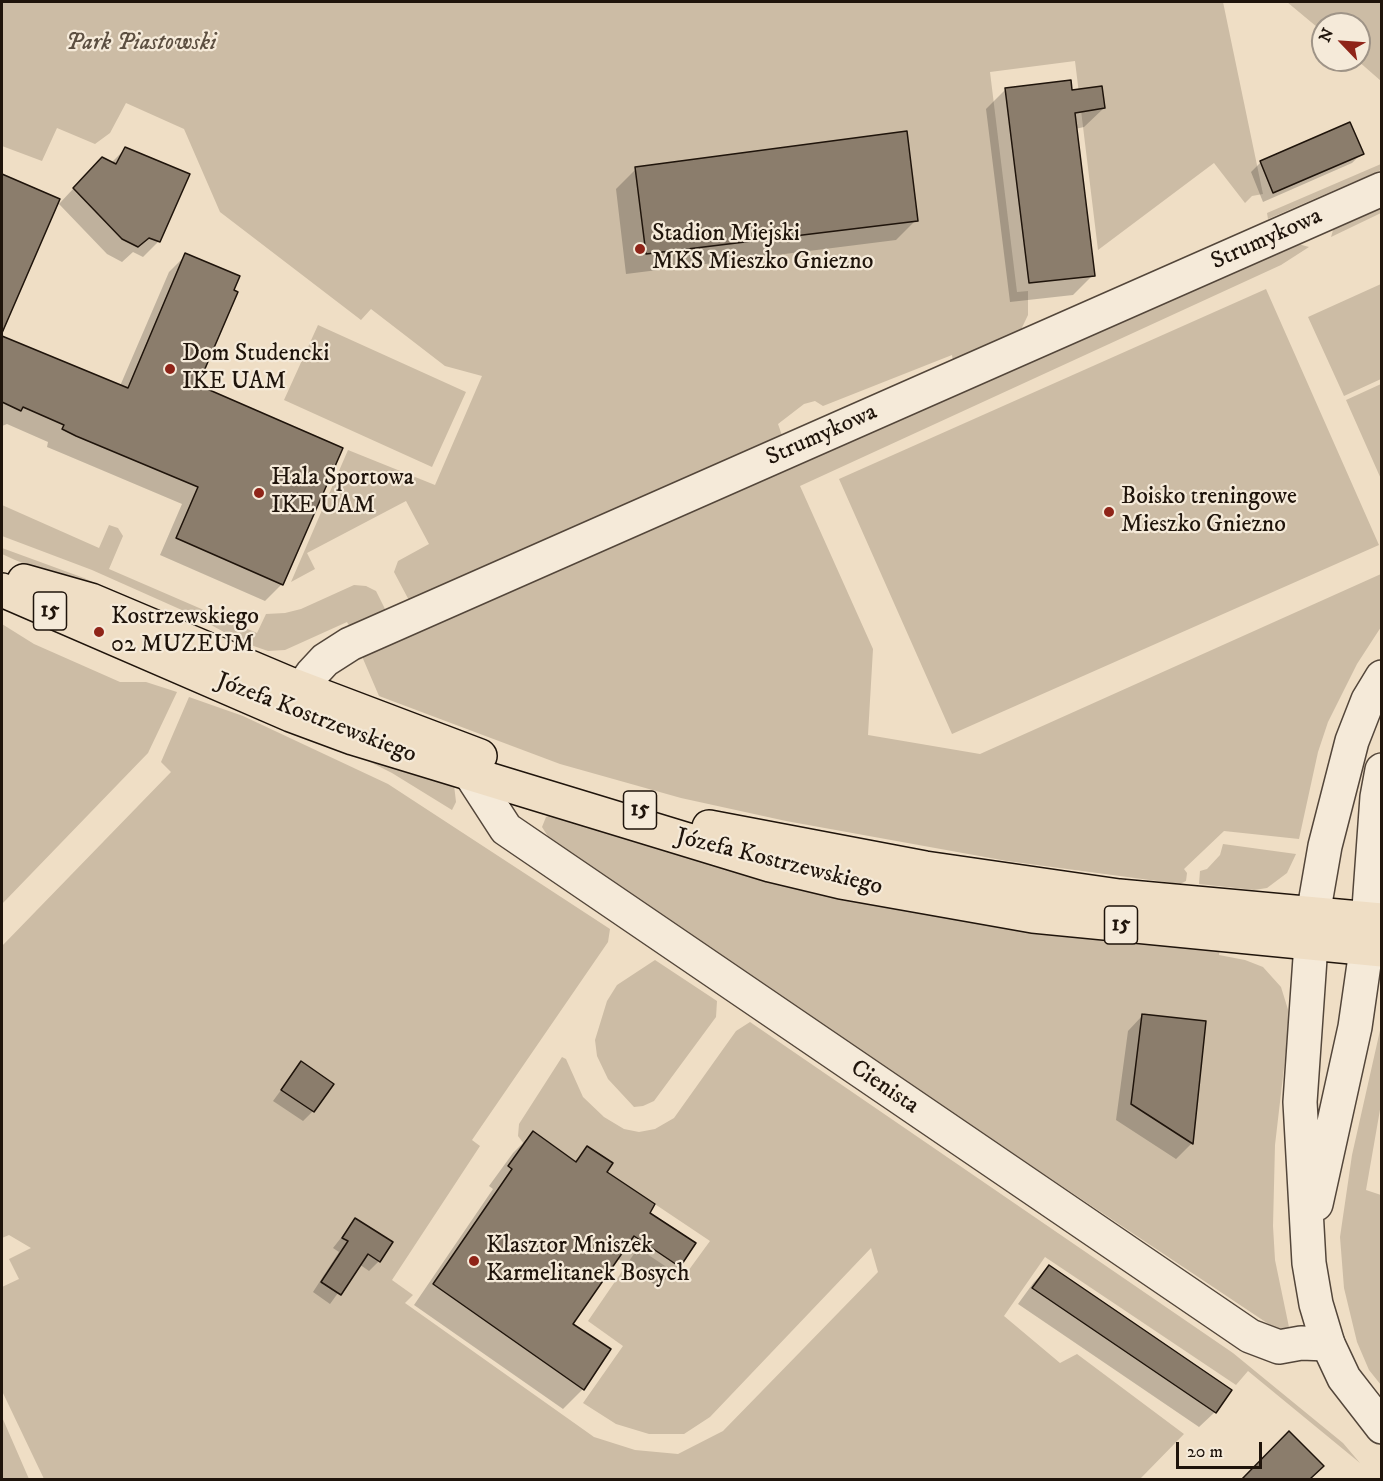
<!DOCTYPE html>
<html>
<head>
<meta charset="utf-8">
<style>
	body { margin:0 }
	#map { position:relative; width:1383px; height:1481px; overflow:hidden; background:#efdec5; font-family:"IM FELL DW Pica",serif }
	canvas { display:block }
	.frame { position:absolute; inset:0; border:3px solid #1f140b; pointer-events:none }
	.north { position:absolute; left:1311px; top:12px; width:60px; height:60px; box-sizing:border-box; background:#f5ead9; border:2px solid #9f9487; border-radius:50%; rotate:295deg; font-size:16px; font-weight:700; line-height:24px; text-align:center; color:#1f140b }
	.north::after { content:''; display:block; margin:auto; width:21px; height:27px; background:#8f2418; clip-path:polygon(50% 0,100% 100%,50% 72%,0 100%) }
	.scale { position:absolute; left:1176px; top:1442px; width:86px; height:27px; box-sizing:border-box; border:3px solid #1f140b; border-top:0; padding-left:8px; font-size:18px; line-height:21px; white-space:nowrap; color:#1f140b; -webkit-text-stroke:4px #f5ead9; paint-order:stroke }
</style>
</head>
<body>
<div id="map">
<canvas width="1383" height="1481"></canvas>
<div class="frame"></div>
<div class="north">N</div>
<div class="scale">20 m</div>
</div>
<script>
const ctx = document.querySelector('canvas').getContext('2d');
ctx.lineJoin = 'round';
function fill(path, color) {
  ctx.fillStyle = color;
  ctx.fill(path, 'evenodd');
}
function toPath(rows) {
  const path = new Path2D();
  for (const r of rows) {
    path.moveTo(r[0], r[1]);
    for (let i = 2; i < r.length; i += 2) path.lineTo(r[i], r[i + 1]);
  }
  return path;
}
function stroke(path, color, width, dash) {
  ctx.strokeStyle = color;
  ctx.lineWidth = width;
  ctx.lineCap = dash ? 'butt' : 'round';
  ctx.setLineDash(dash || []);
  ctx.stroke(path);
}
function drawText(font, color, halo, rows, align = 'center') {
  ctx.font = font + ' "IM FELL DW Pica",serif';
  ctx.lineWidth = 4.5;
  ctx.setLineDash([]);
  ctx.textBaseline = 'middle';
  ctx.strokeStyle = halo;
  ctx.fillStyle = color;
  for (const [text, x, y, turn = 0] of rows) {
    ctx.save();
    ctx.translate(x, y);
    ctx.rotate((+turn || 0) * Math.PI / 180);
    ctx.textAlign = isNaN(turn) ? turn : align;
    if (halo) ctx.strokeText(text, 0, 0);
    ctx.fillText(text, 0, 0);
    ctx.restore();
  }
}
fill(toPath([
	[2,2,1223,2,1263,194,1252,196,1245,203,1214,163,1098,250,1075,61,990,72,1017,292,1028,291,1028,315,1017,338,954,368,952,355,823,406,815,401,804,404,778,424,785,444,412,606,394,572,398,561,429,544,406,501,307,553,315,569,291,582,348,450,435,485,482,376,445,366,371,309,361,320,220,212,184,129,126,103,110,133,95,144,57,128,42,161,2,146],
	[1287,2,1381,2,1381,81,1357,60,1359,60,1359,24,1323,24,1323,32],
	[1381,164,1381,170,1268,219,1267,213],
	[1381,205,1381,213,1331,237,1334,227],
	[1295,243,1309,247,1281,265,800,486,873,649,868,735,980,754,1381,574,1381,627,1357,664,1328,722,1318,752,1299,839,1224,831,1184,869,1187,873,1186,881,1180,884,1007,861,786,821,681,798,560,764,379,696,361,654],
	[1381,284,1381,379,1344,396,1308,317],
	[1266,289,1379,545,952,734,839,479],
	[318,325,466,392,432,467,284,400],
	[1381,384,1381,479,1346,400],
	[2,505,99,548,109,525,118,528,123,536,109,569,257,633,266,614,285,613,301,609,354,585,366,586,376,591,389,617,353,633,347,622,285,650,268,651,242,642,193,615,92,570,2,536],
	[2,548,84,578,214,637,15,560,2,554],
	[2,624,34,644,120,682,146,682,177,692,148,753,2,904],
	[189,697,243,716,388,784,610,929,608,942,472,1140,480,1146,392,1280,413,1295,405,1303,594,1437,635,1450,678,1454,723,1431,878,1272,871,1248,710,1417,684,1434,649,1434,616,1424,583,1403,623,1346,588,1321,638,1248,683,1278,710,1241,607,1172,612,1163,588,1146,576,1162,534,1131,524,1144,518,1136,519,1124,562,1057,566,1059,583,1097,604,1117,624,1129,639,1132,655,1129,674,1118,736,1031,750,1022,1233,1353,1343,1443,1360,1463,1248,1371,1236,1385,1045,1257,1004,1316,1060,1363,1077,1354,1184,1434,1140,1479,44,1479,2,1391,2,1287,19,1279,9,1259,31,1248,9,1235,2,1238,2,946,171,772,161,762],
	[318,736,454,785,456,802,452,810,392,773],
	[553,814,1220,948,1219,955,1245,960,1263,967,1281,987,1290,1016,1275,1145,1273,1226,1275,1260,1290,1332,1285,1335,578,863,549,838,542,827,546,817],
	[1223,844,1296,854,1287,873,1267,888,1254,890,1199,884,1200,871,1207,869,1220,855],
	[655,960,717,1001,716,1017,654,1101,643,1106,634,1107,608,1079,597,1056,595,1040,607,1001,617,985],
	[1381,1026,1381,1104,1366,1190,1381,1195,1381,1385,1369,1370,1357,1342,1344,1288,1340,1237,1352,1155],
	[2,1417,29,1479,2,1479]
]), '#ccbca5');
fill(toPath([
	[1006,89,1071,92,1104,108,1084,127,1075,129,1093,275,1073,295,1010,302,986,109],
	[125,149,159,241,143,257,133,252,122,262,107,254,59,204,87,174,111,163],
	[1362,153,1352,163,1263,202,1251,172,1261,162],
	[636,169,916,220,896,240,626,274,616,189],
	[3,176,58,200,2,334,2,177],
	[186,255,196,386,282,584,265,601,160,555,182,504,59,452,47,447,48,442,7,424,2,426,2,338,120,386,169,272],
	[1143,1015,1205,1022,1191,1144,1176,1159,1116,1120,1128,1031],
	[301,1063,313,1111,303,1121,273,1101],
	[533,1133,574,1162,588,1148,604,1172,648,1213,694,1244,678,1266,658,1287,617,1258,571,1324,583,1389,563,1409,414,1305,493,1189,489,1186,513,1153],
	[355,1220,379,1261,369,1271,359,1264,330,1304,313,1292,339,1252,333,1248],
	[1049,1267,1215,1412,1199,1427,1018,1304,1034,1282],
	[1289,1433,1322,1466,1308,1480,1243,1480]
]), '#0003');
const building = toPath([
	[1071,80,1072,90,1102,86,1105,108,1075,113,1095,276,1029,283,1005,88,1071,80],
	[1350,122,1364,154,1273,193,1260,161,1350,122],
	[907,131,918,221,646,254,635,167,907,131],
	[125,147,190,174,160,242,149,238,138,247,122,239,73,188,102,157,116,164,125,147],
	[2,174,60,199,2,333,2,174],
	[185,253,240,276,234,290,238,292,198,385,343,448,283,585,176,538,198,487,76,436,62,429,64,425,23,407,21,411,2,402,2,336,128,388,185,253],
	[1142,1014,1206,1021,1193,1144,1131,1104,1142,1014],
	[301,1061,334,1084,314,1112,281,1090,301,1061],
	[533,1131,576,1162,587,1146,613,1163,607,1172,655,1204,650,1213,696,1243,680,1267,634,1236,573,1324,611,1349,584,1390,433,1284,512,1169,508,1166,533,1131],
	[355,1218,393,1242,380,1262,368,1254,341,1295,321,1282,348,1241,342,1238,355,1218],
	[1049,1265,1232,1390,1216,1413,1032,1288,1049,1265],
	[1289,1431,1324,1466,1310,1479,1242,1479,1289,1431]
]);
fill(building, '#8b7d6c');
stroke(building, '#1f140b', 1.5);
const minor = toPath([
	[292,713,302,688,312,674,325,660,350,644,1382,189],
	[471,775,506,829,1250,1336,1279,1347,1301,1343,1328,1344]
]);
const tertiary = toPath([
	[1382,677,1368,700,1352,741,1325,846,1313,915,1300,1102,1309,1263,1316,1304,1328,1344,1344,1378,1382,1427],
	[1316,1204,1355,1027,1366,950,1377,797,1382,770]
]);
const primary = toPath([
	[24,581,91,600,290,684,480,756],
	[2,590,291,715,353,738,770,865,841,882,1033,916,1382,950],
	[709,827,925,868,1119,896,1382,920]
]);
stroke(minor, '#53463a', 36);
stroke(tertiary, '#53463a', 36);
stroke(primary, '#1f140b', 36);
stroke(minor, '#f5ead9', 33);
stroke(tertiary, '#f5ead9', 33);
stroke(primary, '#efdec5', 33);
for (const [x, y, r, color] of [
	[640,249,6,"#8f2418"],
	[170,369,6,"#8f2418"],
	[259,493,6,"#8f2418"],
	[1109,512,6,"#8f2418"],
	[99,632,6,"#8f2418"],
	[474,1261,6,"#8f2418"]
]) {
  const dot = new Path2D();
  dot.arc(x, y, r, 0, 2 * Math.PI);
  ctx.fillStyle = color;
  ctx.fill(dot);
  stroke(dot, '#f5ead9', 2);
}
for (const [x, y, w] of [
	[50,611,33],
	[640,810,33],
	[1121,925,33]
]) {
  const box = new Path2D();
  box.roundRect(x - w / 2, y - 19, w, 38, 4.5);
  ctx.fillStyle = '#f5ead9';
  ctx.fill(box);
  stroke(box, '#1f140b', 1.5);
}
drawText('bold 22px', '#1f140b', null, [
	["15",50,611],
	["15",640,810],
	["15",1121,925]
]);
drawText('italic 24px', '#5c4f41', '#f5ead9', [
	["Park Piastowski",141,44]
]);
drawText('24px', '#1f140b', '#f5ead9', [
	["Stadion Miejski",652,235],
	["MKS Mieszko Gniezno",652,263],
	["Dom Studencki",182,355],
	["IKE UAM",182,383],
	["Hala Sportowa",271,479],
	["IKE UAM",271,507],
	["Boisko treningowe",1121,498],
	["Mieszko Gniezno",1121,526],
	["Kostrzewskiego",111,618],
	["02 MUZEUM",111,646],
	["Klasztor Mniszek",486,1247],
	["Karmelitanek Bosych",486,1275]
], 'left');
drawText('24px', '#1f140b', '#f5ead9', [
	["Strumykowa",1267,240,-24],
	["Strumykowa",822,436,-24],
	["Józefa Kostrzewskiego",316,719,21],
	["Józefa Kostrzewskiego",779,863,14],
	["Cienista",884,1088,34]
]);
</script>
</body>
</html>
